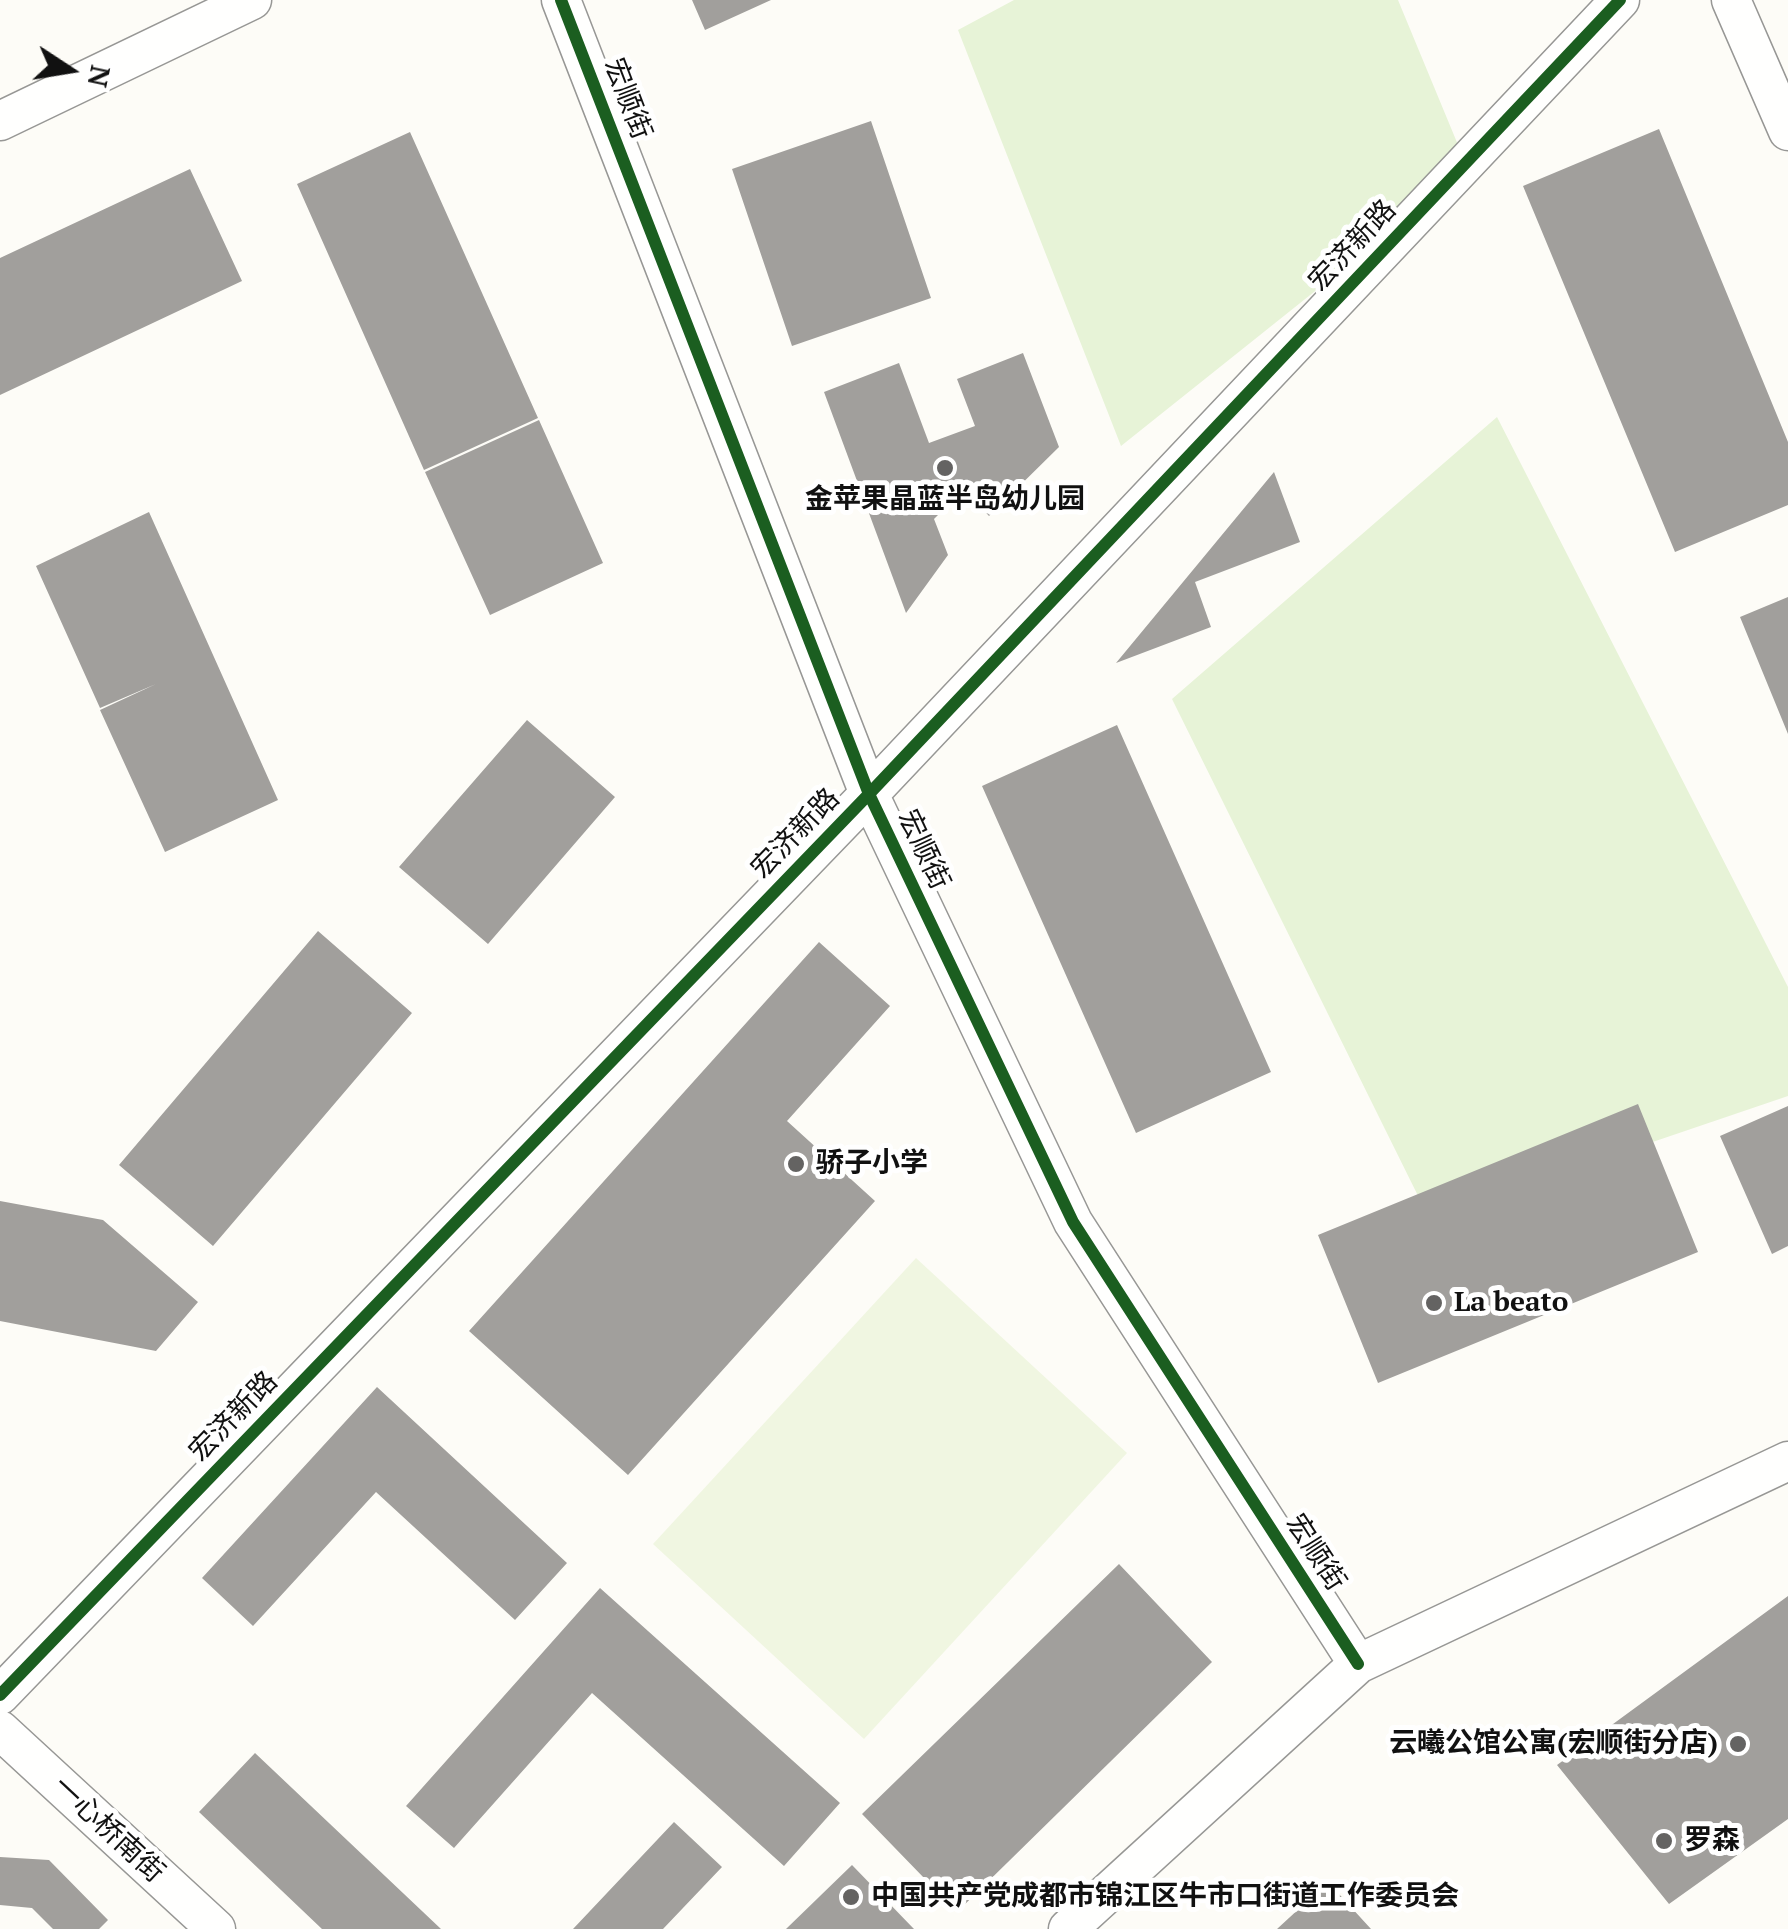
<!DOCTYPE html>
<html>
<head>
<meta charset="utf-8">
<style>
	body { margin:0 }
	#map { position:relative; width:1788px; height:1929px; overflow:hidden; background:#fdfcf7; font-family:"PT Serif",serif }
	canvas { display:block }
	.north { position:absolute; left:20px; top:20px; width:100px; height:100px; -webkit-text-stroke:8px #fff; paint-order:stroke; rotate:102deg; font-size:28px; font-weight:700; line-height:40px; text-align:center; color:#111 }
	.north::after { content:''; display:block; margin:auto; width:35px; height:45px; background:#111; clip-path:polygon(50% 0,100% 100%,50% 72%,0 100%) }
</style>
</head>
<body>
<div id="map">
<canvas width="1788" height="1929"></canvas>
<div class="north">N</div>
</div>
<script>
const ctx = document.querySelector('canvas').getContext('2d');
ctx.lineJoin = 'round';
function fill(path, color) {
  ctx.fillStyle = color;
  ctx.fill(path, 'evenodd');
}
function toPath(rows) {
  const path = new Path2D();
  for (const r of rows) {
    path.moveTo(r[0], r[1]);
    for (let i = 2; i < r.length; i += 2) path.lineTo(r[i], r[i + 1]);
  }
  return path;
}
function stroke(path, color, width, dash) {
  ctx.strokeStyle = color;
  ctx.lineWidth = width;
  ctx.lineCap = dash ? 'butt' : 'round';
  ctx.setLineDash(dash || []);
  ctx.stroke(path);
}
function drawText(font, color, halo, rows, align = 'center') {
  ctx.font = font + ' "PT Serif","Noto Sans SC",serif';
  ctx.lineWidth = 10;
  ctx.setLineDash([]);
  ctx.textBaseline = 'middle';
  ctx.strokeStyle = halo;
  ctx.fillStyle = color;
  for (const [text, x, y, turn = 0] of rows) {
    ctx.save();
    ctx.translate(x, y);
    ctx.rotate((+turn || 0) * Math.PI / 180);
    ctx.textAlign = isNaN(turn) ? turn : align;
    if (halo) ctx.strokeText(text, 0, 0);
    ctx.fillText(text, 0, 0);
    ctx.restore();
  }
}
fill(toPath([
	[1014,0,1398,0,1468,169,1121,446,958,30],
	[1497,417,1788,987,1788,1096,1429,1218,1172,699]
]), '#e7f3d7');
fill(toPath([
	[916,1258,1127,1453,864,1739,653,1544]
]), '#f0f6e1');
fill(toPath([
	[692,0,771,0,705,30],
	[871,121,931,298,792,346,732,169],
	[1659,129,1788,442,1788,505,1675,552,1523,186],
	[410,132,538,418,424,470,297,184],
	[190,169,242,281,0,395,0,258],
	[1023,353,1059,447,989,516,964,489,934,519,948,555,906,613,824,392,899,363,929,443,975,426,957,379],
	[539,420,603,563,490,615,425,472],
	[1274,472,1300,542,1195,582,1211,627,1116,663],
	[149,512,278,800,165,852,100,710,156,684,100,708,36,566],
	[1788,597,1788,734,1740,617],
	[527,720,615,797,488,944,399,867],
	[1117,725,1271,1072,1136,1133,982,786],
	[318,931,412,1013,213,1246,119,1165],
	[819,942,890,1006,787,1121,875,1201,628,1475,469,1331],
	[1638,1104,1698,1252,1378,1383,1318,1235],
	[1788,1106,1788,1246,1772,1254,1720,1136],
	[0,1201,103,1220,198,1302,156,1351,0,1321],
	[377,1387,567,1563,515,1620,376,1492,253,1626,202,1578],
	[1119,1564,1212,1662,957,1912,862,1814],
	[600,1588,840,1803,784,1866,592,1693,454,1848,406,1806],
	[1788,1596,1788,1819,1669,1904,1557,1765],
	[255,1753,441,1929,322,1929,199,1812],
	[674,1822,722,1867,663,1929,573,1929],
	[0,1857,49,1860,108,1920,99,1929,53,1929,32,1908,0,1905],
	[852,1865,914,1929,786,1929],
	[1328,1882,1371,1929,1277,1929]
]), '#a19f9c');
const minor = toPath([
	[561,0,869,794,1073,1222,1358,1664],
	[1731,0,1788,131],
	[0,121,252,0],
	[0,1695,869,794,1620,0],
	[0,1730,216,1929],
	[1068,1929,1358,1664,1788,1461]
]);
stroke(minor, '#979795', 41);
stroke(minor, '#fffffe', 38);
stroke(toPath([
	[561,0,869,794,1073,1222,1358,1664],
	[0,1695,869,794,1620,0]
]), '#1b5e20', 12);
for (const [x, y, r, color] of [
	[945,468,10,"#646362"],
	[796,1164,10,"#646362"],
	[1434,1303,10,"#646362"],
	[1738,1744,10,"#646362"],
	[1664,1841,10,"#646362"],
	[851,1897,10,"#646362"]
]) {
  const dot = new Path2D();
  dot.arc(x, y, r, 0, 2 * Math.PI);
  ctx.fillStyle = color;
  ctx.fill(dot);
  stroke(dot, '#fff', 4);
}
drawText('28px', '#111', '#fff', [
	["宏顺街",627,99,69],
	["宏济新路",1353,246,-47],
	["宏济新路",796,834,-46],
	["宏顺街",923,850,65],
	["宏济新路",234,1417,-46],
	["宏顺街",1315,1553,57],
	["一心桥南街",108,1830,43]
]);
drawText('bold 28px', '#111', '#fff', [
	["金苹果晶蓝半岛幼儿园",945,500,"center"],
	["骄子小学",816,1164],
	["La beato",1454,1303],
	["云曦公馆公寓(宏顺街分店)",1718,1744,"right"],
	["罗森",1684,1841],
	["中国共产党成都市锦江区牛市口街道工作委员会",871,1897]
], 'left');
</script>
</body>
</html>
